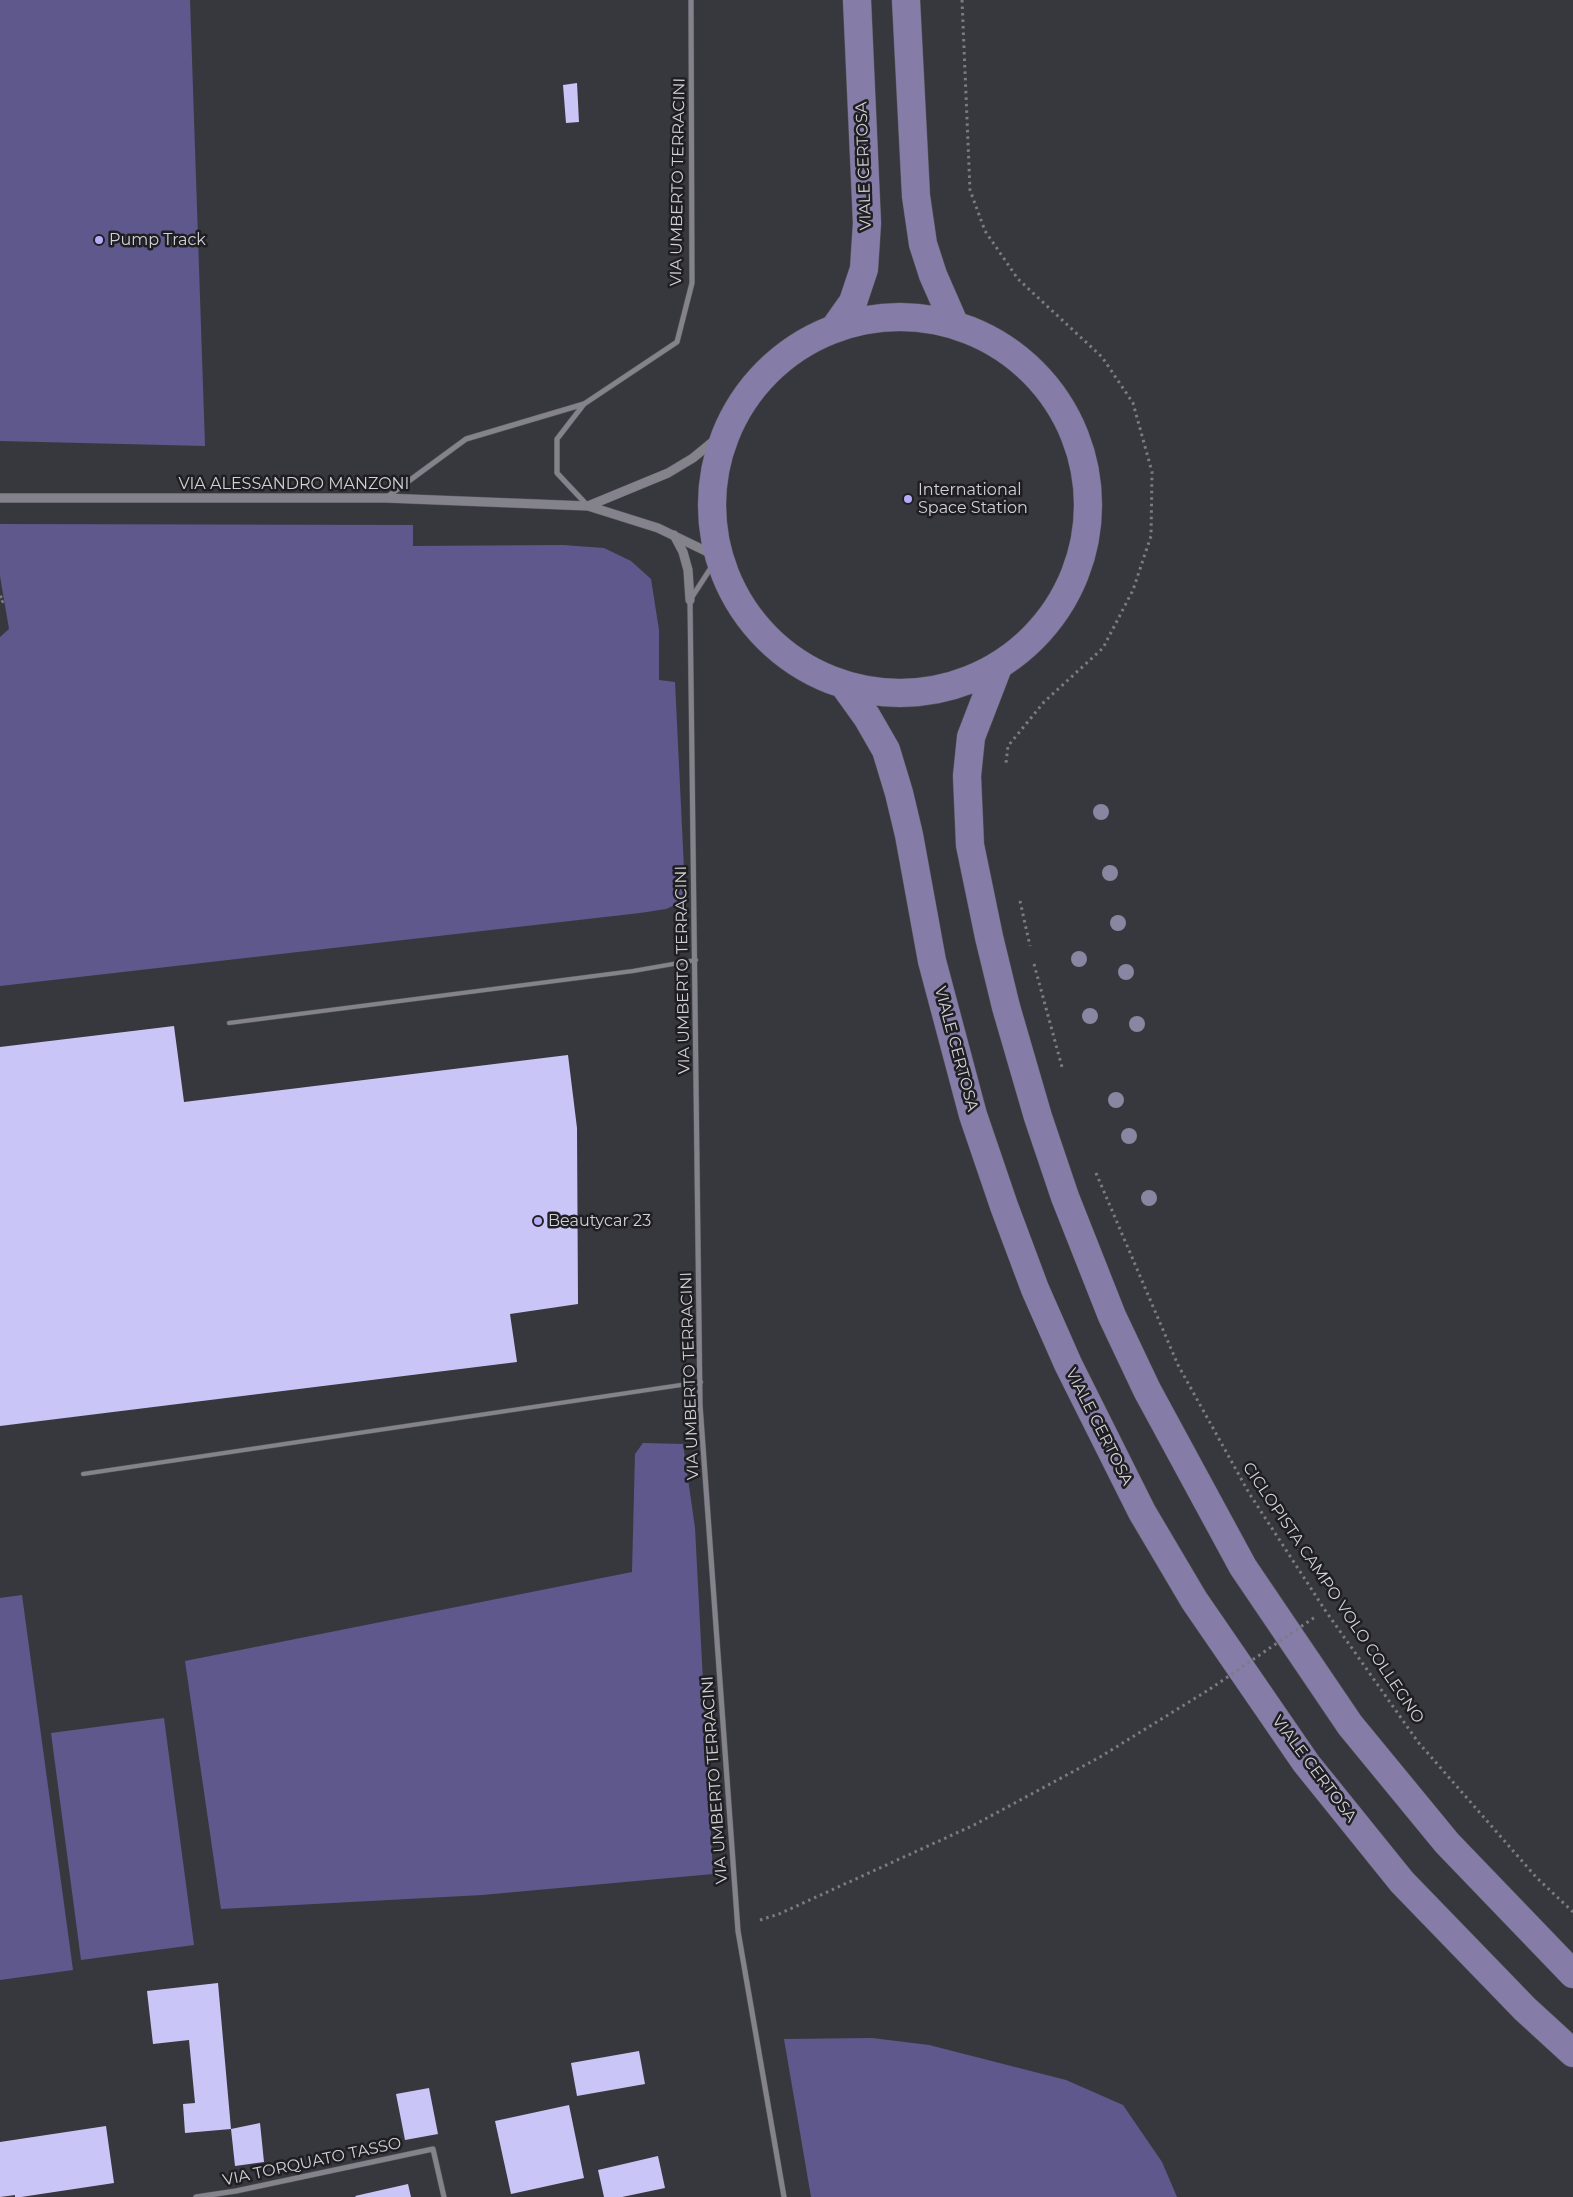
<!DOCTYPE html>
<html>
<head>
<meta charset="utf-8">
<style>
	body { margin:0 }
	canvas { display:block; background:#37373e }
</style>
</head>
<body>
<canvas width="1573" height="2197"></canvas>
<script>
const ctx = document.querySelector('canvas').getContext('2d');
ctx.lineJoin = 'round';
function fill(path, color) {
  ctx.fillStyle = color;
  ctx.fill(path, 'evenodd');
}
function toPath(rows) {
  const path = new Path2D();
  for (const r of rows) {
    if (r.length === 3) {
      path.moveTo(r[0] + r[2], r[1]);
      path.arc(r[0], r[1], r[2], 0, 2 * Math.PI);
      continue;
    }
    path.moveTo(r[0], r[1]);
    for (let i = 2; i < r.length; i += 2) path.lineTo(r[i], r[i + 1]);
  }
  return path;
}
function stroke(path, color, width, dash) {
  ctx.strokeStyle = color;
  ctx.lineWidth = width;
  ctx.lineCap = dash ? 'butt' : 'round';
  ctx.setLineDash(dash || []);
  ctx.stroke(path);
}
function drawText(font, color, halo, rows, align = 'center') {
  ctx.font = font + ' Montserrat,sans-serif';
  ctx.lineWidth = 5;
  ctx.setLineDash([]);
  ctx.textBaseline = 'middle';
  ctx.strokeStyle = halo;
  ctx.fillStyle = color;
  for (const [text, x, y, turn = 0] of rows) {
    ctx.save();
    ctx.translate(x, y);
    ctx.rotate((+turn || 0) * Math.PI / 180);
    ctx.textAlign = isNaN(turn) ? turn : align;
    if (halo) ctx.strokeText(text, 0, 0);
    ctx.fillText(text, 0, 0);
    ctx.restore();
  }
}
fill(toPath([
	[0,0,190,0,205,446,0,441],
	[0,524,413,525,413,546,563,545,604,548,631,561,651,579,659,630,659,680,675,682,684,869,684,890,679,903,666,909,640,913,0,986,0,637,9,629,0,576],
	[643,1443,683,1444,695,1528,713,1874,482,1895,221,1909,185,1661,632,1572,635,1454],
	[22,1595,73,1970,0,1980,0,1598],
	[164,1718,194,1945,81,1960,51,1733],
	[872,2038,929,2045,1066,2080,1123,2105,1162,2162,1177,2197,811,2197,784,2039]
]), '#5f588c');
fill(toPath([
	[577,83,579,122,566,123,563,85],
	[174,1026,184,1102,568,1055,577,1128,578,1304,510,1314,517,1362,0,1426,0,1047],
	[218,1983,231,2129,260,2123,264,2162,235,2166,231,2129,185,2133,183,2104,195,2103,189,2040,153,2044,147,1991],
	[639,2051,645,2084,577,2096,571,2063],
	[429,2088,438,2134,405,2140,396,2094],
	[569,2105,584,2178,511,2194,495,2121],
	[106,2126,114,2183,21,2197,15,2197,15,2195,0,2197,0,2142],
	[658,2156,665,2188,622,2197,604,2197,598,2170],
	[408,2184,411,2197,356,2197,355,2196]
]), '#cac5f7');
const service = toPath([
	[229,1023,633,971,696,960],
	[83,1474,701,1382]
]);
const minor = toPath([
	[584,404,557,439,557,473,588,506],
	[387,497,466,439,584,404,677,342,692,283,691,0],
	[718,557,690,600,700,1405,738,1931,784,2197],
	[196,2197,236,2191,433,2149,444,2197]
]);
const tertiary = toPath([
	[0,498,385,498,588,506,658,528,718,557],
	[588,506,668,473,693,458,727,430],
	[674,535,683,552,688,570,690,600]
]);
const secondary = toPath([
	[906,0,916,196,923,244,933,275,954,323],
	[900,505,188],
	[836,326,853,302,864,269,867,223,857,0],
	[998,667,971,737,967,776,970,845,989,937,1006,1007,1038,1117,1065,1197,1112,1316,1147,1390,1243,1567,1350,1725,1447,1843,1573,1974],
	[844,685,867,717,886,750,899,793,909,835,932,961,973,1115,1004,1206,1035,1289,1068,1364,1142,1512,1194,1600,1306,1763,1402,1882,1525,2009,1573,2053]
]);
stroke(service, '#55545a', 5);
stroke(minor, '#55545a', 6);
stroke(tertiary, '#55545a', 10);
stroke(secondary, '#55545a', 29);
stroke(toPath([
	[962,0,970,190,985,231,1018,279,1102,357,1133,403,1152,472,1151,536,1133,590,1103,648,1044,702,1008,746,1006,763],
	[0,596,4,600,0,604],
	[1020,901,1030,946],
	[1034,964,1062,1067],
	[1096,1173,1178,1365,1249,1493,1325,1610,1418,1742,1536,1877,1573,1912],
	[760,1920,779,1914,974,1825,1100,1757,1210,1689]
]), '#7c7b82', 3, [2.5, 4]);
stroke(service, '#84838c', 4);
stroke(minor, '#84838c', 5);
stroke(tertiary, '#84838c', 9);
stroke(secondary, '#857da7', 28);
stroke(toPath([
	[1210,1689,1315,1617]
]), '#7c7b82', 3, [2.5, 4]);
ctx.fillStyle = '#8886a0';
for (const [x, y] of [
	[1101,812],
	[1110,873],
	[1118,923],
	[1079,959],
	[1126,972],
	[1090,1016],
	[1137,1024],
	[1116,1100],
	[1129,1136],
	[1149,1198]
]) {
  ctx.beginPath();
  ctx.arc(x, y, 8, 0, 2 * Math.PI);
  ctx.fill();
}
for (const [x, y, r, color] of [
	[99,240,5,"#b5acf8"],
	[908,499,5,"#b5acf8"],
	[538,1221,5,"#b5acf8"]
]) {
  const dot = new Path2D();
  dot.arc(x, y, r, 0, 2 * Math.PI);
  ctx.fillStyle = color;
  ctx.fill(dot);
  stroke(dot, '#1f1e22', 2);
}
drawText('16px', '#d2d1d6', '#1f1e22', [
	["VIALE CERTOSA",864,166,-92],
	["VIA UMBERTO TERRACINI",678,182,-89],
	["VIA ALESSANDRO MANZONI",294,484],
	["VIA UMBERTO TERRACINI",683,970,-91],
	["VIALE CERTOSA",956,1049,75],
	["VIA UMBERTO TERRACINI",690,1376,-92],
	["VIALE CERTOSA",1099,1427,63],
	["CICLOPISTA CAMPO VOLO COLLEGNO",1333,1593,56],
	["VIALE CERTOSA",1314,1769,53],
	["VIA UMBERTO TERRACINI",715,1780,-94],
	["VIA TORQUATO TASSO",312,2162,-12]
]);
drawText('16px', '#d2d1d6', '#1f1e22', [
	["Pump Track",109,240],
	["International",918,490],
	["Space Station",918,508],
	["Beautycar 23",548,1221]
], 'left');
</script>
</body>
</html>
